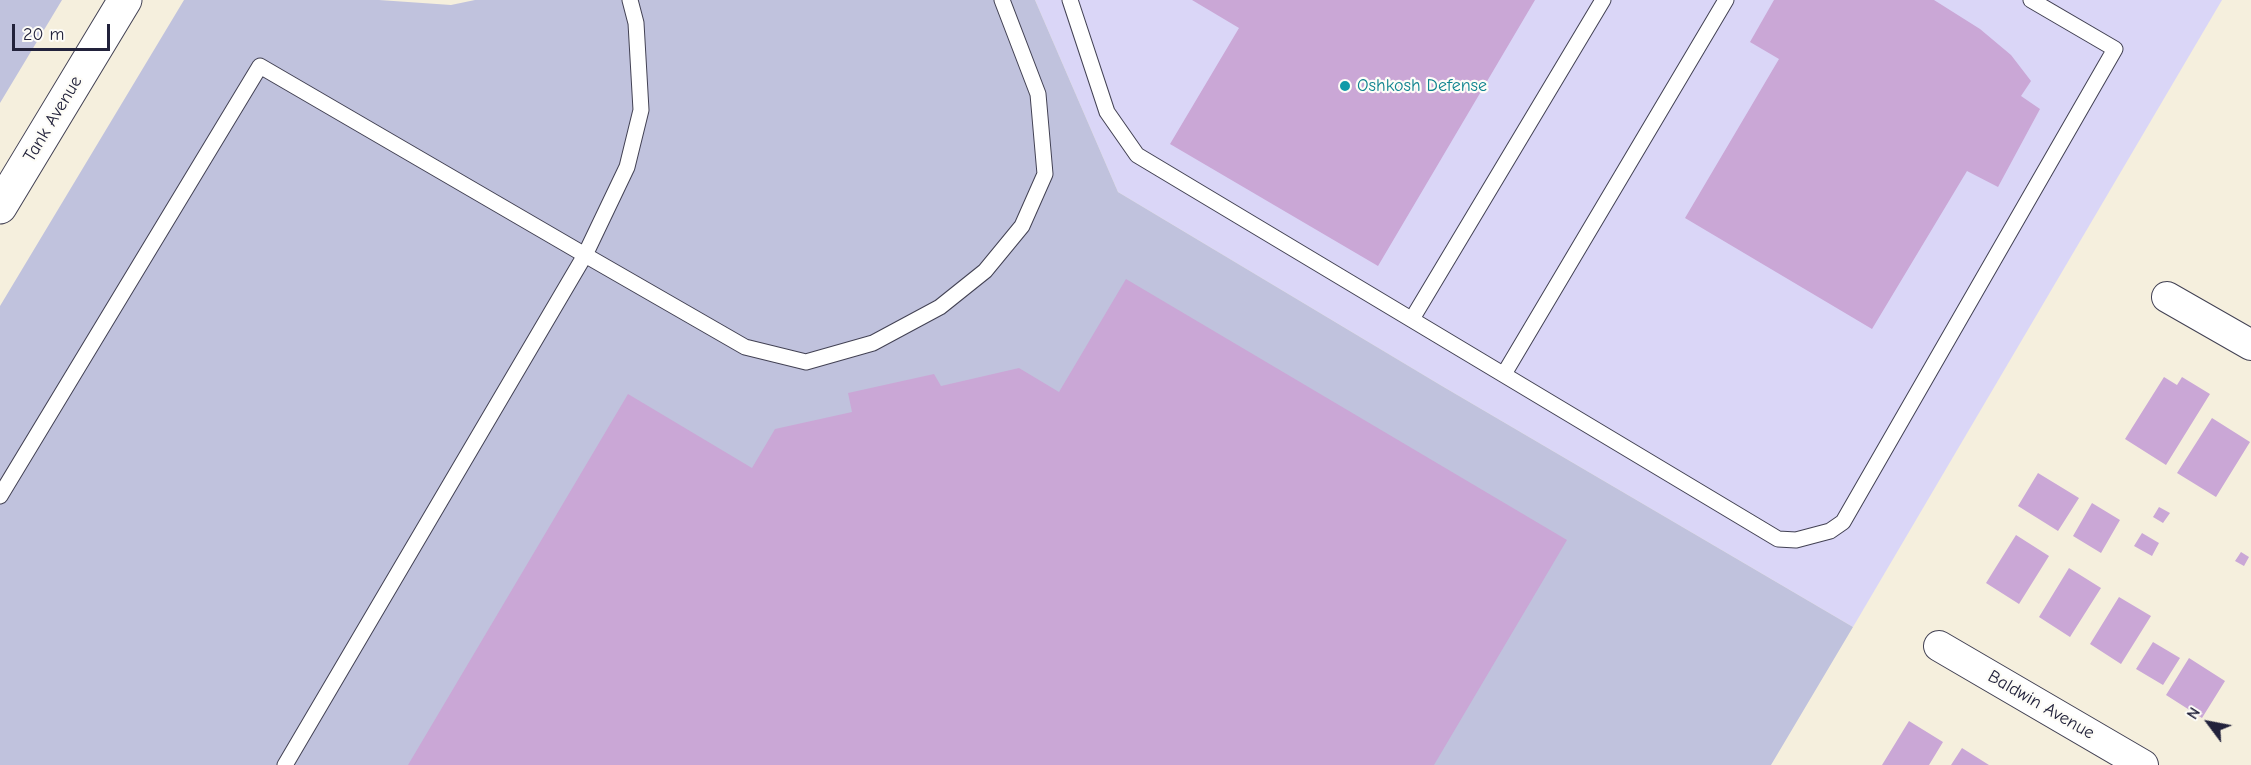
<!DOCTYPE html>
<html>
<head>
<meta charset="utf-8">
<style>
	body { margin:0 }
	#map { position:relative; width:2251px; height:765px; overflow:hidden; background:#f5efdd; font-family:"Comic Neue",sans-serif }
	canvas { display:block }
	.north { position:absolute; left:2179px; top:693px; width:60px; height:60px; -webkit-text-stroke:4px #fdfcf7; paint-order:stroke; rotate:302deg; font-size:16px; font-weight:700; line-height:24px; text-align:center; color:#22223b }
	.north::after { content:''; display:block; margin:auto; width:21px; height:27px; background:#22223b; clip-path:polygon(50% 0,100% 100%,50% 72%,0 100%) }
	.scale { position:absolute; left:12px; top:24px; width:98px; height:27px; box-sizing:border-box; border:3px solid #22223b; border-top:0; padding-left:8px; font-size:18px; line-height:21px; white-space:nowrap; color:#22223b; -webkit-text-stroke:4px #fdfcf7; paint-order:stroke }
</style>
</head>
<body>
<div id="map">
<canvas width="2251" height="765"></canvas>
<div class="north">N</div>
<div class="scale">20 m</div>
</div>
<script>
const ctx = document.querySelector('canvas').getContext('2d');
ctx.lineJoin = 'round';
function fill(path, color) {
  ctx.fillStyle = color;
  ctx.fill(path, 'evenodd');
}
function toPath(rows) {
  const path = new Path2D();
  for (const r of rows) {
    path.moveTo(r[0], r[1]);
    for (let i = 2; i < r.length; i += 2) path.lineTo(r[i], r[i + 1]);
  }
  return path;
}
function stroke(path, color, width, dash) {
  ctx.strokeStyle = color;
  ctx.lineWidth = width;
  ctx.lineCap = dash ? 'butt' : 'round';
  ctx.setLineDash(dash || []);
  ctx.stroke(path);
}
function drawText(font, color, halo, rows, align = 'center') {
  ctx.font = font + ' "Comic Neue",sans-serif';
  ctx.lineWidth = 4.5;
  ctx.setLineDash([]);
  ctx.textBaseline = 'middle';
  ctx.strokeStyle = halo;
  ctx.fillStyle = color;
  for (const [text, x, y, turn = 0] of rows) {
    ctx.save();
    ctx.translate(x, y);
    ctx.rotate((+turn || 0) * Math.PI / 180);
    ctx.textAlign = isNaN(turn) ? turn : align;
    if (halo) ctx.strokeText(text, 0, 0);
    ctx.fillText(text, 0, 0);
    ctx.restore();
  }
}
fill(toPath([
	[1035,0,2222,0,1853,627,1442,386,1118,192]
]), '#dad6f7');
fill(toPath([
	[0,0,62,0,0,103],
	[184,0,379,0,451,5,475,0,1035,0,1118,192,1442,386,1853,627,1771,765,0,765,0,306]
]), '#c0c2dd');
fill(toPath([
	[1192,0,1535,0,1378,266,1170,144,1239,28],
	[1774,0,1934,0,1980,29,2011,55,2031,81,2021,96,2040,109,1998,187,1967,171,1872,329,1685,218,1779,59,1750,42],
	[1126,279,1567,540,1434,765,408,765,628,394,752,468,775,429,852,412,848,393,934,374,941,386,1019,368,1059,392],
	[2164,377,2177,385,2182,377,2210,394,2166,465,2125,439],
	[2212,418,2250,442,2216,497,2177,473],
	[2038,473,2079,498,2058,531,2018,506],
	[2092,503,2120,520,2101,553,2073,536],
	[2159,507,2170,513,2163,523,2153,517],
	[2142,533,2159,543,2152,556,2134,546],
	[2016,535,2049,556,2019,604,1986,583],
	[2241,552,2249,557,2244,566,2235,561],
	[2069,568,2101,588,2070,637,2039,617],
	[2119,597,2151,616,2121,664,2090,644],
	[2153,642,2180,658,2163,685,2136,669],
	[2189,658,2225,681,2202,718,2166,695],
	[1909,721,1943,742,1929,765,1882,765],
	[1962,748,1989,765,1951,765]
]), '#caa7d6');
const lane = toPath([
	[1070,0,1107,112,1137,155,1778,539,1796,540,1830,531,1843,522,2115,49,2031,0],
	[1412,319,1603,0],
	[1504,374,1726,0],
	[0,496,260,66,585,255,627,167,641,110,636,23,630,0],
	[285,765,585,255,745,347,806,362,873,343,940,307,985,271,1022,226,1045,174,1038,94,1002,0]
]);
const street = toPath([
	[2167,297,2251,345],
	[1939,646,2143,765]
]);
const secondary = toPath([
	[0,207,125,0]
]);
stroke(lane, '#424153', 17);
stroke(street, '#424153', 32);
stroke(secondary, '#424153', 35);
stroke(lane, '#fff', 15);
stroke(street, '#fff', 30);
stroke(secondary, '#fff', 33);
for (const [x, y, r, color] of [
	[1345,86,6,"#0f9aa8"]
]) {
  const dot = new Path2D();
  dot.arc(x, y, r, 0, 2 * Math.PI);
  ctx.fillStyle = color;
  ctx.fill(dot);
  stroke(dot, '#fdfcf7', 2);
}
drawText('18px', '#0d838f', '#fdfcf7', [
	["Oshkosh Defense",1357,86]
], 'left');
drawText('18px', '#22223b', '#fdfcf7', [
	["Tank Avenue",53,119,-59],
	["Baldwin Avenue",2041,705,30]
]);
</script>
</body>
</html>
